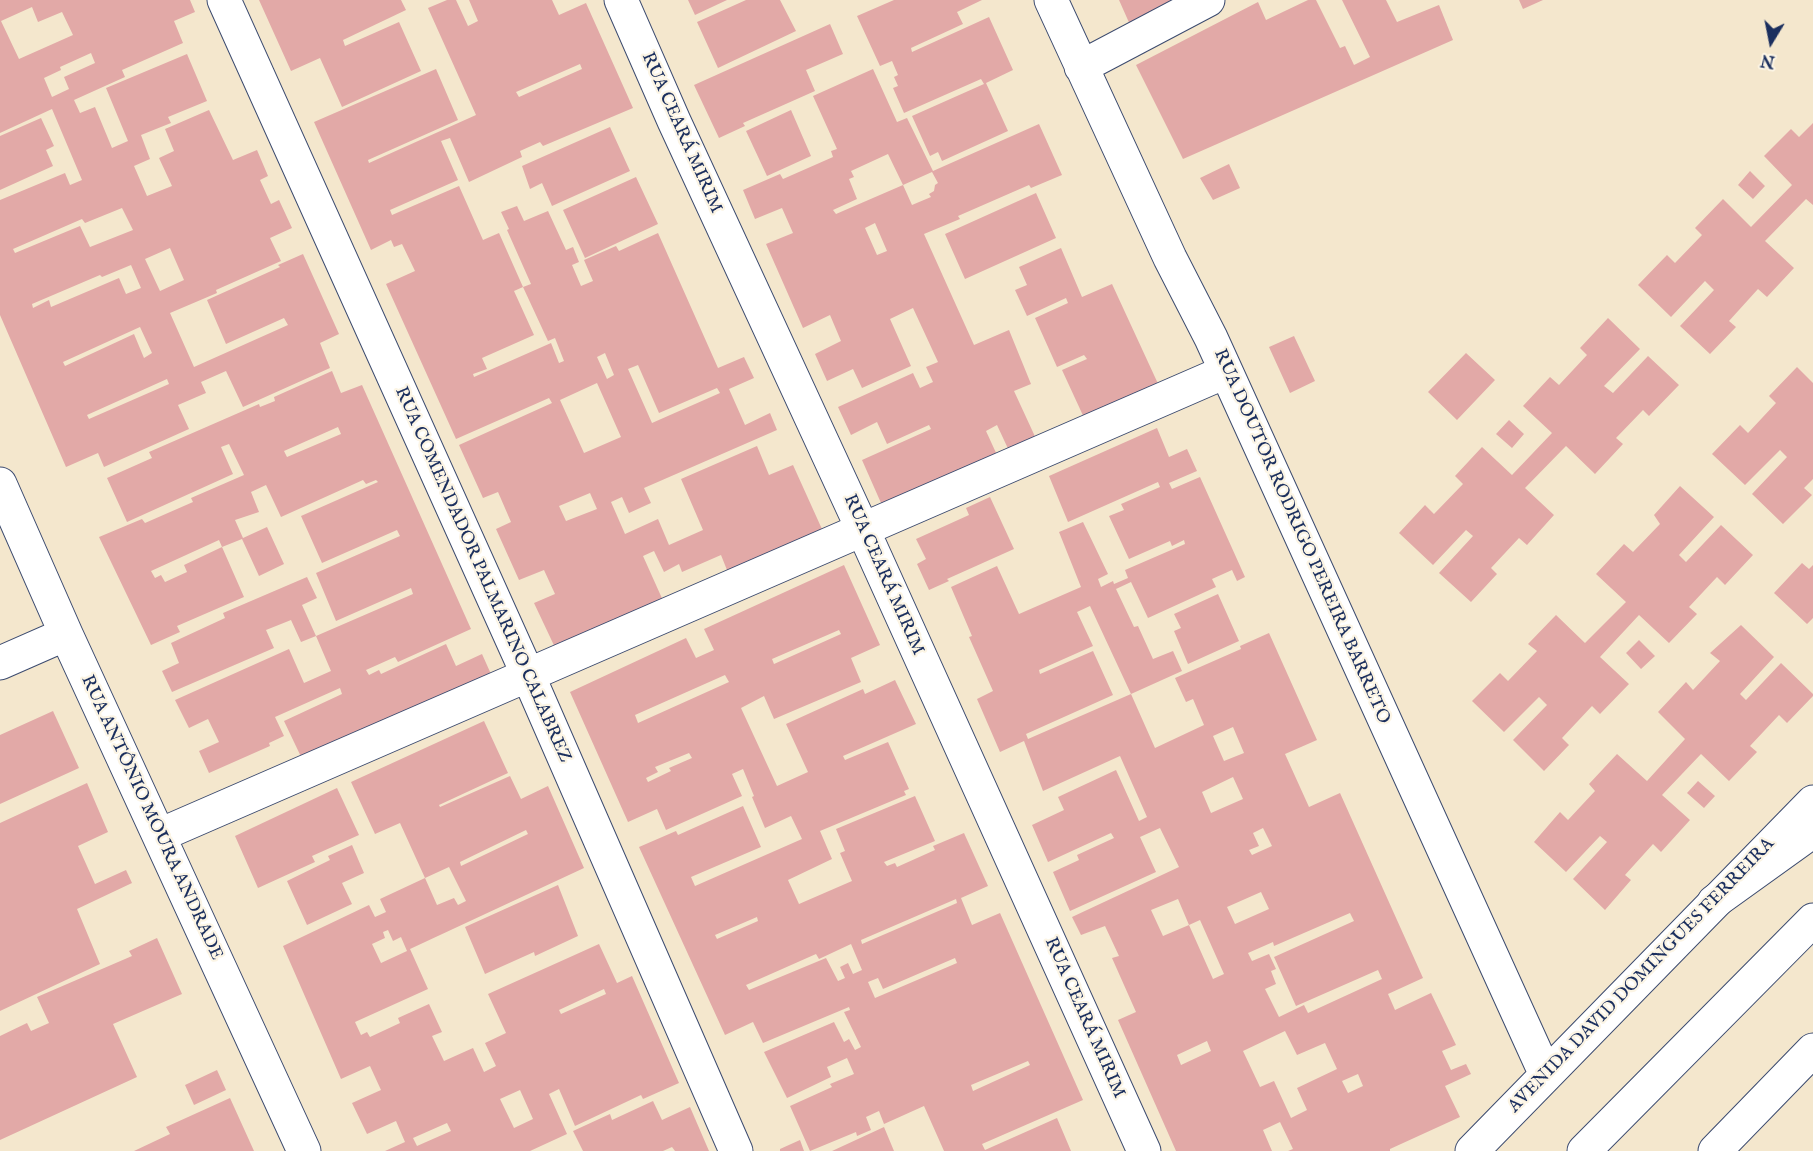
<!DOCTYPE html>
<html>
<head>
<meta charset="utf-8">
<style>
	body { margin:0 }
	#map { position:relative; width:1813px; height:1151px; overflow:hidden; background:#f4e7cd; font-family:"IM FELL English",serif }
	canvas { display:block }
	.north { position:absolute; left:1741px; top:12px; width:60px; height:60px; -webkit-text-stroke:4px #fcf5e5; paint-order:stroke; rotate:190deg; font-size:16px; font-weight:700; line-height:24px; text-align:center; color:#1b2f5e }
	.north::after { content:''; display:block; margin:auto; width:21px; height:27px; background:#1b2f5e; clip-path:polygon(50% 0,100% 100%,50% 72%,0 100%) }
</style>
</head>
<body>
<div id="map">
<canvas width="1813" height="1151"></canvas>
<div class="north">N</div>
</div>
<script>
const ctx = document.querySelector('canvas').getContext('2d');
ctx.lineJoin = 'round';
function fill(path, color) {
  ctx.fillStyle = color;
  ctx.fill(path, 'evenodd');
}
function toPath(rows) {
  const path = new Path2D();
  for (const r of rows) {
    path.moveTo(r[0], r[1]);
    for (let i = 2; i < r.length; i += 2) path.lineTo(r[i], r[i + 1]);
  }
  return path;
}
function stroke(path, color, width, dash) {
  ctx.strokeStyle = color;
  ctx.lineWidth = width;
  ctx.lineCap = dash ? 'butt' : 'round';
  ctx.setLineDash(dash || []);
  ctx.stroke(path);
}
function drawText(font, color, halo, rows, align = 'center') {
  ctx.font = font + ' "IM FELL English",serif';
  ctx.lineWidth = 4.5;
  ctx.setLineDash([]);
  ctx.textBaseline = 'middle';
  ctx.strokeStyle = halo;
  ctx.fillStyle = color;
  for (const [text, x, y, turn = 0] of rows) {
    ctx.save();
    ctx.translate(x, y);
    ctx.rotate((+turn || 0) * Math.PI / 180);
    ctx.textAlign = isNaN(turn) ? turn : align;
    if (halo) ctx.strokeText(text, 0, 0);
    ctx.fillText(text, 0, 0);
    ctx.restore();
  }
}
fill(toPath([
	[0,0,190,0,195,12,174,21,183,43,122,70,125,77,74,100,80,113,95,107,112,148,128,141,106,88,187,54,207,101,168,117,171,123,141,135,150,159,134,166,147,196,172,186,159,158,174,151,165,129,209,110,233,160,257,150,268,176,260,180,271,204,279,200,292,228,270,238,281,261,216,290,217,293,170,313,194,367,288,325,284,318,226,344,207,300,280,267,278,265,303,254,339,334,320,343,330,368,243,407,226,371,201,382,206,393,178,405,189,429,104,467,98,453,66,467,0,315,0,200,65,173,70,185,82,180,52,109,0,133],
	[32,7,38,22,62,12,73,35,19,59,1,21],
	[91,53,95,63,64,77,69,89,52,97,44,78,61,70,60,67],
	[122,208,133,230,90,247,80,226,15,253,13,249,82,219,85,223],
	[170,248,184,280,160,291,145,259],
	[131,265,141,288,126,294,119,278,51,307,49,300,33,308,32,304,100,275,102,277],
	[140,327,152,353,144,358,134,334,65,366,63,362],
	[167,379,169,384,89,419,87,415],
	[259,0,401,0,406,10,343,40,345,46,399,22,421,71,342,107,320,58,291,71],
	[447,0,456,0,468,26,478,21,469,0,552,0,559,15,586,3,633,108,543,146,540,142,520,151,522,157,469,182,450,138,441,141,458,180,390,210,392,215,459,186,483,240,499,233,523,287,514,291,534,335,482,358,487,369,473,374,474,377,551,343,559,363,564,361,555,338,548,341,523,287,531,284,507,230,509,229,501,212,517,206,524,221,548,211,566,250,573,247,579,262,572,265,581,286,593,281,584,260,616,246,619,251,658,233,718,368,744,357,754,378,729,389,745,425,770,413,777,430,644,488,651,503,629,513,622,497,611,502,625,534,658,519,669,545,703,530,681,479,757,446,769,475,793,465,826,538,731,580,721,555,682,572,679,564,664,572,654,551,643,556,665,605,559,656,534,603,555,594,544,570,519,580,496,529,511,522,498,492,483,498,459,445,552,403,549,398,456,439,386,284,415,271,402,244,394,247,391,240,371,250,314,122,436,69,458,120,368,160,369,163,476,115,428,8],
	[580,64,582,69,519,97,516,92],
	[605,353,614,375,607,379,597,357],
	[638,365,659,413,717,388,720,393,652,423,628,369],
	[597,383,621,437,584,453,560,400],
	[590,493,597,509,566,521,559,506],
	[688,0,727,0,695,15],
	[746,0,780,0,796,31,718,68,697,22],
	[894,0,982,0,957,12,963,24,911,48,912,52,989,17,1013,70,986,83,1008,131,942,161,938,152,930,156,912,116,984,84,981,79,904,113,893,88,898,86,894,77,898,75,892,61,880,66,857,16],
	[1119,0,1189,0,1131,27],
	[1308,0,1316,0,1340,48,1345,46,1354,65,1370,57,1342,0,1386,0,1397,22,1439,5,1453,40,1183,159,1136,65,1258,2,1266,20],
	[1519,0,1543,0,1523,9],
	[830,24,843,54,806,70,815,91,743,123,745,126,719,138,694,85],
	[873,69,897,122,907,118,933,171,1039,124,1062,175,1031,188,1029,185,958,216,960,219,924,234,974,345,1009,330,1031,384,1014,391,1038,443,1011,455,997,425,986,431,997,455,885,512,862,460,931,429,929,425,887,444,877,422,851,435,838,407,913,373,920,388,933,382,926,367,938,362,913,308,890,319,911,366,862,388,853,369,827,381,815,354,841,341,830,315,803,328,766,244,793,233,782,208,755,219,743,190,780,174,783,179,833,157,831,151,837,149,813,96],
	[888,154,903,185,932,172,938,183,935,185,934,191,929,194,931,197,912,205,903,185,836,214,833,210,857,199,849,179,854,177,851,171],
	[875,223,887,251,877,255,865,228],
	[791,110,811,156,767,176,746,131],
	[41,118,54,146,46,150,53,166,0,190,0,136],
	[1813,123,1813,205,1806,199,1765,241,1794,268,1767,297,1758,289,1729,321,1736,327,1710,354,1680,326,1714,290,1705,281,1671,317,1638,285,1667,255,1675,263,1702,235,1695,228,1723,199,1751,227,1792,185,1764,156,1791,129,1799,137],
	[610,127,630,171,552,206,542,183,530,189,522,166],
	[1229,164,1240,188,1213,200,1200,178],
	[1750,171,1765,186,1753,199,1738,185],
	[636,177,658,224,585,258,563,210],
	[1036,193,1056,238,965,279,945,234],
	[1061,248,1082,297,1112,284,1160,388,1086,422,1062,370,1087,359,1084,355,1057,367,1035,318,1068,303,1066,298,1027,316,1015,290,1027,285,1019,267],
	[1608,318,1640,349,1604,386,1613,393,1648,356,1679,385,1649,416,1643,410,1616,438,1623,444,1595,474,1566,446,1525,488,1554,515,1527,545,1519,538,1491,568,1497,574,1471,602,1439,573,1473,536,1466,530,1433,565,1399,533,1425,505,1434,514,1463,484,1455,476,1482,447,1512,475,1552,433,1523,406,1550,377,1559,385,1587,355,1580,348],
	[1294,336,1315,381,1290,393,1269,347],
	[1466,353,1495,380,1457,420,1428,392],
	[1797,367,1813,383,1813,479,1804,488,1812,495,1783,524,1752,494,1787,457,1780,450,1745,485,1712,454,1740,425,1748,433,1776,403,1769,396],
	[332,371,341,393,362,385,471,629,398,662,395,657,366,670,369,675,379,670,381,674,446,644,456,666,482,654,495,683,304,763,284,721,342,694,340,688,275,717,284,736,269,743,270,746,209,773,199,751,219,742,208,719,189,728,175,700,289,649,304,683,331,671,316,636,413,594,411,588,336,621,316,573,400,536,397,530,322,563,301,516,378,482,376,480,366,484,363,480,281,517,266,485,251,492,259,512,235,520,243,538,267,527,284,564,259,576,242,539,222,547,219,540,151,571,155,578,161,575,165,582,187,572,184,565,222,547,244,597,177,626,180,632,151,645,99,537,142,519,145,523,193,502,191,498,244,475,229,444,221,447,233,474,127,522,107,478,152,458,149,452,259,404,260,407,275,401,274,397],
	[338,427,341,434,287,457,284,451],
	[1509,420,1524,434,1512,448,1496,434],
	[1157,428,1169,457,1187,449,1197,471,1169,483,1172,489,1200,477,1245,577,1237,581,1232,570,1212,579,1216,587,1148,618,1131,582,1116,589,1134,627,1138,626,1153,659,1173,651,1182,671,1131,694,1155,748,1204,725,1193,699,1186,702,1175,678,1241,649,1240,646,1269,633,1317,740,1285,754,1309,807,1340,793,1423,978,1388,994,1395,1010,1431,993,1456,1045,1442,1051,1451,1070,1466,1064,1471,1074,1445,1086,1460,1117,1390,1149,1390,1151,1288,1151,1293,1149,1280,1122,1263,1130,1272,1151,1176,1151,1118,1020,1136,1012,1112,958,1119,956,1105,926,1081,935,1072,917,1179,867,1160,828,1140,837,1156,872,1070,911,1053,872,1079,860,1077,855,1114,838,1111,833,1048,862,1032,825,1064,810,1058,797,1116,770,1139,821,1147,817,1120,756,1043,791,1024,741,1000,752,977,699,993,691,969,637,972,636,951,587,997,566,1019,614,1081,587,1059,532,1083,522,1108,574,1098,579,1101,587,1113,581,1114,584,1128,578,1125,570,1185,544,1184,540,1172,546,1170,541,1129,559,1109,516,1124,510,1121,504,1160,487,1158,482,1068,522,1049,476],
	[1090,606,1131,694,1028,739,1026,734,1113,695,1093,651,1040,674,1039,670,1093,646,1077,612],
	[1233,727,1244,753,1224,761,1213,736],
	[1233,777,1243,799,1211,813,1202,792],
	[1263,828,1272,846,1252,855,1249,850,1259,846,1253,833],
	[1261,892,1269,909,1235,924,1227,907],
	[1178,899,1189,925,1163,936,1151,910],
	[1350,913,1354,921,1274,957,1296,1006,1378,970,1382,979,1308,1013,1304,1005,1279,1017,1265,989,1276,984,1271,971,1276,969,1269,954,1252,961,1248,953,1273,942,1274,946],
	[1200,920,1224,974,1213,979,1189,925],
	[1285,1031,1297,1055,1325,1043,1337,1069,1297,1088,1307,1110,1291,1118,1274,1081,1260,1087,1243,1051],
	[1207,1041,1211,1051,1181,1065,1177,1055],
	[1358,1074,1363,1086,1348,1093,1342,1081],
	[1680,486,1714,517,1679,555,1686,562,1721,525,1753,555,1725,585,1717,577,1689,607,1697,614,1669,643,1639,615,1600,657,1629,684,1600,714,1592,706,1562,738,1569,745,1544,771,1513,740,1547,705,1539,697,1504,732,1472,701,1500,673,1508,681,1537,651,1528,644,1556,615,1585,643,1626,602,1596,574,1624,544,1633,552,1660,524,1654,515],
	[990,497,1014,549,947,579,949,581,929,590,917,564,926,559,916,539,969,515,966,508],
	[1802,563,1809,569,1813,565,1813,618,1807,624,1774,593],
	[844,565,880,645,851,658,861,682,774,719,764,696,741,708,777,786,808,772,786,724,863,689,865,694,895,680,916,724,843,756,845,760,888,742,909,789,904,791,906,795,820,831,832,859,788,880,799,904,852,881,840,853,845,851,836,829,915,796,935,841,884,862,887,866,895,863,897,867,935,850,933,846,964,833,988,886,961,898,972,925,1000,913,1083,1100,982,1144,985,1150,1057,1118,1071,1151,944,1151,924,1106,884,1124,879,1111,866,1117,871,1130,857,1136,856,1132,810,1151,790,1106,832,1087,830,1084,854,1074,847,1058,827,1067,831,1077,787,1098,764,1052,834,1022,844,1042,849,1039,855,1050,861,1047,844,1012,850,1010,849,1007,763,1043,753,1022,725,1035,639,847,676,831,678,835,743,806,761,847,691,877,695,886,802,839,791,816,765,828,752,797,754,796,743,769,732,774,742,796,666,830,657,809,628,822,570,692,686,638,696,658,714,650,704,629],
	[839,630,841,634,774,664,772,659],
	[725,675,729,682,638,723,635,715],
	[689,753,692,758,669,768,671,771,648,782,646,778,658,772,655,767],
	[956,899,957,903,862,944,861,940],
	[757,917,758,921,717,939,715,935],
	[851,944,862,970,853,974,848,963,840,967,845,978,838,981,826,958,749,990,746,985,816,954,819,959],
	[955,958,957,963,875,998,868,982,878,978,883,989],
	[1028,1061,1030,1065,973,1091,971,1085],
	[307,577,317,598,302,605,316,636,301,642,291,620,266,630,274,648,172,692,162,671,179,663,171,643,225,618,223,613],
	[1218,594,1239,641,1188,664,1174,631,1181,628,1174,614],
	[1741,625,1774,657,1740,694,1746,700,1781,663,1813,694,1813,696,1787,723,1779,715,1750,746,1757,752,1729,781,1701,754,1662,795,1690,820,1661,852,1653,844,1625,875,1631,880,1605,910,1573,879,1607,842,1600,836,1566,872,1534,842,1560,812,1568,820,1595,791,1589,784,1617,754,1647,781,1685,739,1658,712,1686,682,1693,690,1720,661,1710,653],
	[1639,640,1655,656,1641,669,1626,653],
	[53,711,79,768,0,804,0,735],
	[484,721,508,773,439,805,440,807,510,776,521,799,548,786,584,868,410,949,428,989,355,1022,361,1035,367,1032,370,1037,400,1023,398,1018,429,1004,442,1032,432,1036,444,1061,473,1048,484,1072,496,1066,485,1043,506,1033,488,994,599,944,617,983,632,976,679,1083,643,1099,641,1095,575,1126,559,1089,549,1094,567,1134,530,1151,385,1151,405,1142,396,1121,367,1134,352,1103,381,1090,370,1066,341,1079,283,946,369,905,375,917,386,912,380,899,425,878,437,905,454,898,458,905,466,901,449,867,425,878,400,823,375,834,351,782],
	[526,830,528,834,461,866,460,862],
	[388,930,393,941,401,937,407,951,381,963,372,944,385,938,383,932],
	[604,989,606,994,561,1014,559,1010],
	[520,1090,533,1119,514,1128,500,1099],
	[447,1123,451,1131,417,1146,413,1138],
	[1698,781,1715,796,1704,808,1687,793],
	[87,783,108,832,78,846,95,884,126,870,132,883,77,909,100,964,0,1011,0,823],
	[337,788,359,835,312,856,315,862,258,888,235,836],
	[352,845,364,873,342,883,352,904,307,925,287,881,330,860,328,856],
	[558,885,578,936,535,956,534,952,485,974,465,927],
	[157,938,182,994,113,1024,137,1077,0,1140,0,1036,27,1023,31,1031,49,1023,37,997,132,956,129,951],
	[217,1070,226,1090,194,1105,185,1085],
	[230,1098,254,1151,134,1151,170,1134,166,1127],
	[653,1101,662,1120,690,1107,709,1151,675,1151,672,1147,663,1151,583,1151,573,1131,610,1114,612,1120],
	[884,1127,894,1151,832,1151],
	[800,1140,804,1151,780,1151,780,1149]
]), '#e2a9a7');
const minor = toPath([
	[224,0,528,675,736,1151],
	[621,0,674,121,863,530,1144,1151],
	[1051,0,1170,258,1211,338,1546,1075],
	[1081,67,1208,0],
	[0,484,66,634,304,1151],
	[0,663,66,634],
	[160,835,1225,372],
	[1472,1151,1813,802]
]);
const major = toPath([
	[1714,902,1813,831],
	[1584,1151,1813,920],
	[1715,1151,1813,1050]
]);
stroke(minor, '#3c4b6f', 35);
stroke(major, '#3c4b6f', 35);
stroke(minor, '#fff', 33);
stroke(major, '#fff', 33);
drawText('18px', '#1b2f5e', '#fcf5e5', [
	["RUA CEARÁ MIRIM",681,133,66],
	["RUA DOUTOR RODRIGO PEREIRA BARRETO",1301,537,66],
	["RUA COMENDADOR PALMARINO CALABREZ",482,575,66],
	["RUA CEARÁ MIRIM",883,575,66],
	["RUA ANTÔNIO MOURA ANDRADE",151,818,65],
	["AVENIDA DAVID DOMINGUES FERREIRA",1642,976,-46],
	["RUA CEARÁ MIRIM",1084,1018,66]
]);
</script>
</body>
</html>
